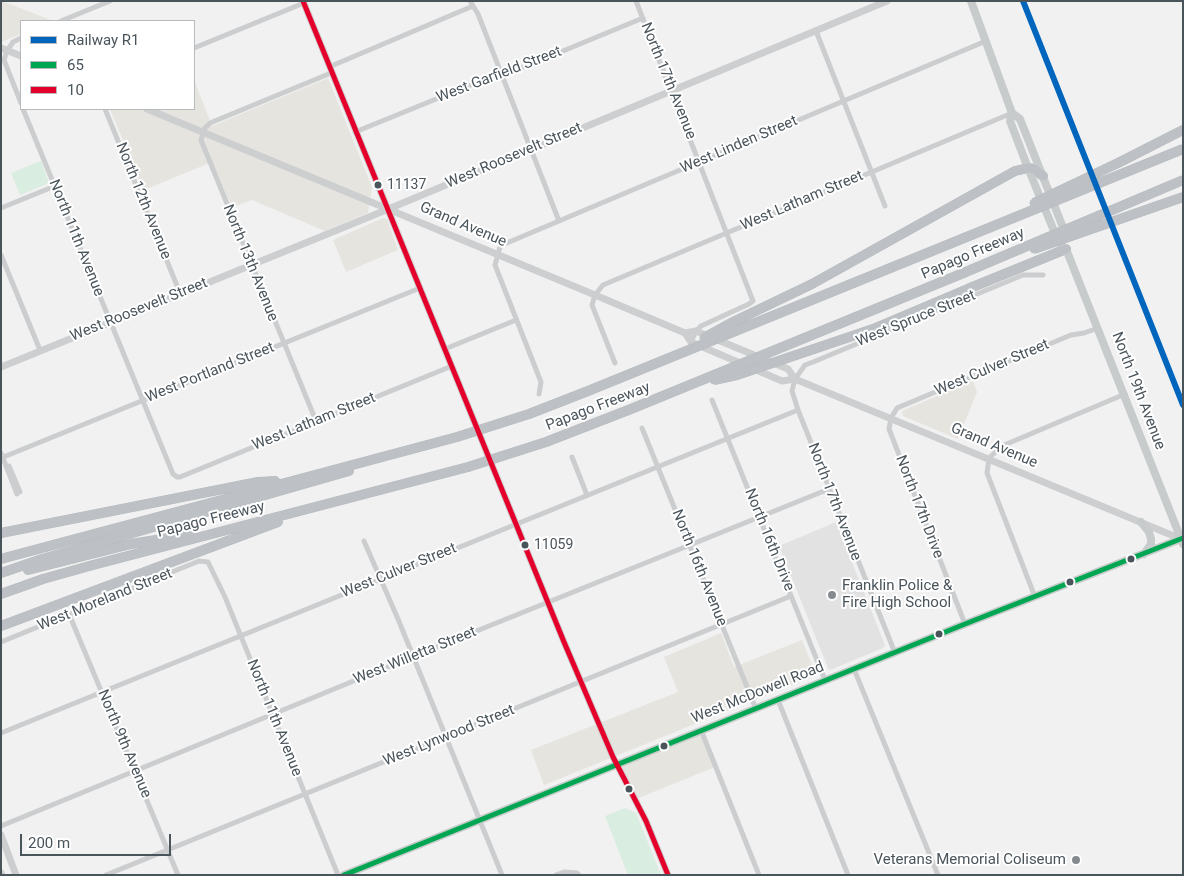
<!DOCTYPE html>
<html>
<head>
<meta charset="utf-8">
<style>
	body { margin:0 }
	#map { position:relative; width:1184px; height:876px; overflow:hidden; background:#f1f1f1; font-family:Roboto,sans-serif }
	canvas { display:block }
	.frame { position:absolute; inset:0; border:2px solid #4a545b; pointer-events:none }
	.legend { position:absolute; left:20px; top:20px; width:175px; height:90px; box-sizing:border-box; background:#fff; border:1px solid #b7bbbd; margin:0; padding:6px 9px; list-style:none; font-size:15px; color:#4a545b }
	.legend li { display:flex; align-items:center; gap:10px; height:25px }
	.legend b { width:25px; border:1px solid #b7bbbd }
	.scale { position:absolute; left:20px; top:834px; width:151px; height:22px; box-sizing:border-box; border:2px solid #4a545b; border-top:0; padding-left:6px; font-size:15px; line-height:18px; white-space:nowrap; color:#4a545b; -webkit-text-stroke:4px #fff; paint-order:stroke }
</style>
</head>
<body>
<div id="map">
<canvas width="1184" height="876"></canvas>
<div class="frame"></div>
<ul class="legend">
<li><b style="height:6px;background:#0065bd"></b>Railway R1</li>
<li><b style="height:6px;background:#00a651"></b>65</li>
<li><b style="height:6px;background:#e4002b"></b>10</li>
</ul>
<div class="scale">200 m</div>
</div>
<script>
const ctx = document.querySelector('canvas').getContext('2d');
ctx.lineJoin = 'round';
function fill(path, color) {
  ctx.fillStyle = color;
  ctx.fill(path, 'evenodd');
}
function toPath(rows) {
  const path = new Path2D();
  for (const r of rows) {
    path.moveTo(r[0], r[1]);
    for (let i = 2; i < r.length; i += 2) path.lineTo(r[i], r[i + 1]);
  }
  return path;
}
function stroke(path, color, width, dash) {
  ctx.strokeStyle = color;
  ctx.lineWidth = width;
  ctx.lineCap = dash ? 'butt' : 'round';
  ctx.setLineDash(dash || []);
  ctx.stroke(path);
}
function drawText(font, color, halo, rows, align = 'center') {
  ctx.font = font + ' Roboto,sans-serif';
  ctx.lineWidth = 4;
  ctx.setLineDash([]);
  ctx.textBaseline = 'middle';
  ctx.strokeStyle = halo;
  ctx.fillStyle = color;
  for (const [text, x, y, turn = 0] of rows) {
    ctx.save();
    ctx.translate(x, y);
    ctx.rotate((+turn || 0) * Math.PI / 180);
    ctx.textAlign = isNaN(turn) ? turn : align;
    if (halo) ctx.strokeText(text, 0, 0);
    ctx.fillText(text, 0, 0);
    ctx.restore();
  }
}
fill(toPath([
	[1,1,2,1,53,21,21,21,21,34,1,42],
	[328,78,372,187,368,213,325,231,252,200,232,207,212,162,144,190,110,109,194,109,194,80,212,126],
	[383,218,387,219,398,250,346,272,333,240],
	[973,381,977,392,958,439,903,416,902,412,904,410],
	[721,633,734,667,802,640,816,675,544,785,531,750,678,692,664,657],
	[701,730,715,767,636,799,617,764]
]), '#e5e4df');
fill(toPath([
	[836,522,885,645,883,648,830,670,828,668,779,546]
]), '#e3e2e3');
fill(toPath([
	[41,161,49,183,20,195,11,173],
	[625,808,636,813,661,875,628,875,605,816]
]), '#d9ede0');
const highway = toPath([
	[1120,162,1183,130],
	[812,284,1015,171,1028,168,1034,169,1043,176],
	[970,288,1066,249],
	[1,533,258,482,275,481],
	[1,559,457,437],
	[28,570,131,544,193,534],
	[1,573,42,559,349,471],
	[1,594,43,579,93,565,468,467],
	[1,626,278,522]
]);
stroke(highway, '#b7bbbf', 10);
stroke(toPath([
	[470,1,478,14,559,221],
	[636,1,753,301,749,304,701,326,696,331,691,342],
	[61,21,110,1],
	[816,31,885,206],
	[21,38,13,42,7,51,4,60,21,103],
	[194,48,304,3],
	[329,67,473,6],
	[23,109,173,474,177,477,180,477,452,366],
	[105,109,180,293],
	[355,132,510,69,524,67,643,18],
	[1,208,55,186],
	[1,255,40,350],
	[445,349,516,320],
	[615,363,592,305,595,295,603,285,1012,113],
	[539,394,541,382,495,265,500,247,502,245,986,41],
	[712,400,825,680],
	[316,421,201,140,205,128,210,123,331,73],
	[642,428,756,709],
	[1,453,17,494],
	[572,457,587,495],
	[1,458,420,288],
	[9,466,20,492],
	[364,541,398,619,502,875],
	[1035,597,987,473,989,458,1002,446,1125,394],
	[69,614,178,875],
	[965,624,889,429,891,418,897,408,1071,335,1084,333,1098,328],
	[1,642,199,561,208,562,225,597,338,875],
	[895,653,798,410,792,391,795,379,805,365,813,362,1023,275,1043,275],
	[854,669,938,875],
	[778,700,848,875],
	[701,730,759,875],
	[1,733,798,410],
	[1,826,407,659,829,489],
	[106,875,791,596],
	[556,875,564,872,577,873,579,875]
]), '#cbcdcf', 5);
stroke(toPath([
	[303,1,564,642,613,757,646,821,668,875],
	[1,48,21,56],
	[147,109,595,295,685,333,691,342,782,381,795,379],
	[685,333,696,331,788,369,795,379,1181,539],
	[1,367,374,215,887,1],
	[1,835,16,875],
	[1,873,2,875]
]), '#ccced0', 7);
stroke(toPath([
	[971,1,1012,113,1020,119,1066,235],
	[1012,113,1010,121,1028,168,1059,243,1066,249,1183,544],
	[1141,522,1149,532,1151,539,1151,544,1144,554],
	[344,875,965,624,1183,538]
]), '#c8cbcc', 8);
stroke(highway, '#bdc1c5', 9);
const highwayBridge = toPath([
	[1034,203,1120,162],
	[1034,249,1183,197],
	[704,338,733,322,812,284],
	[714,380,737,375,873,329,970,288],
	[457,437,529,414,588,391,1183,149],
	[468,467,546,442,631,409,961,274,1183,180]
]);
stroke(highwayBridge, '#b7bbbf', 10, []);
stroke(highwayBridge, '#bdc1c5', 9);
stroke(toPath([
	[344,875,965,624,1183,538]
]), '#00a651', 5);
stroke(toPath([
	[303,1,564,642,613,757,646,821,668,875]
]), '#e4002b', 5);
stroke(toPath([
	[1023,1,1183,405]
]), '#0065bd', 6);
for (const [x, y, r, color] of [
	[378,185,4.5,"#4a545b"],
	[525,545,4.5,"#4a545b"],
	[1131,559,4.5,"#4a545b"],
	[1070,582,4.5,"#4a545b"],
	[832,595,5,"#848b90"],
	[939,634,4.5,"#4a545b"],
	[664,746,4.5,"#4a545b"],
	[629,789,4.5,"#4a545b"],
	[1076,860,5,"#848b90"]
]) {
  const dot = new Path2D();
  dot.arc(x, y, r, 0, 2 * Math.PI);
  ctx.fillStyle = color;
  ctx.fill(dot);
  stroke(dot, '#fff', 2);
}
drawText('14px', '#4a545b', '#fff', [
	["11137",387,185],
	["11059",534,545]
], 'left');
drawText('15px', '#4a545b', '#fff', [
	["West Garfield Street",499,75,-21],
	["North 17th Avenue",668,81,68],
	["West Linden Street",739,145,-23],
	["West Roosevelt Street",514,156,-23],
	["North 12th Avenue",143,201,68],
	["West Latham Street",802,201,-23],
	["Grand Avenue",463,225,23],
	["North 11th Avenue",76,238,68],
	["Papago Freeway",973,254,-23],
	["North 13th Avenue",250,263,68],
	["West Roosevelt Street",139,310,-22],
	["West Spruce Street",916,319,-22],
	["West Culver Street",992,368,-23],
	["West Portland Street",210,373,-22],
	["North 19th Avenue",1138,391,69],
	["Papago Freeway",598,407,-21],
	["West Latham Street",314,422,-22],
	["Grand Avenue",994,446,23],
	["North 17th Avenue",834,502,69],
	["North 17th Drive",919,507,69],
	["Papago Freeway",211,520,-14],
	["North 16th Drive",769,540,68],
	["North 16th Avenue",699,568,68],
	["West Culver Street",399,571,-22],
	["West Moreland Street",105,600,-22],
	["West Willetta Street",415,656,-22],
	["West McDowell Road",758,693,-22],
	["North 11th Avenue",274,718,68],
	["West Lynwood Street",449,736,-22],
	["North 9th Avenue",124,744,67]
]);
drawText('15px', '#4a545b', '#fff', [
	["Franklin Police &",842,586],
	["Fire High School",842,603],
	["Veterans Memorial Coliseum",1066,860,"right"]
], 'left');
</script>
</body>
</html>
